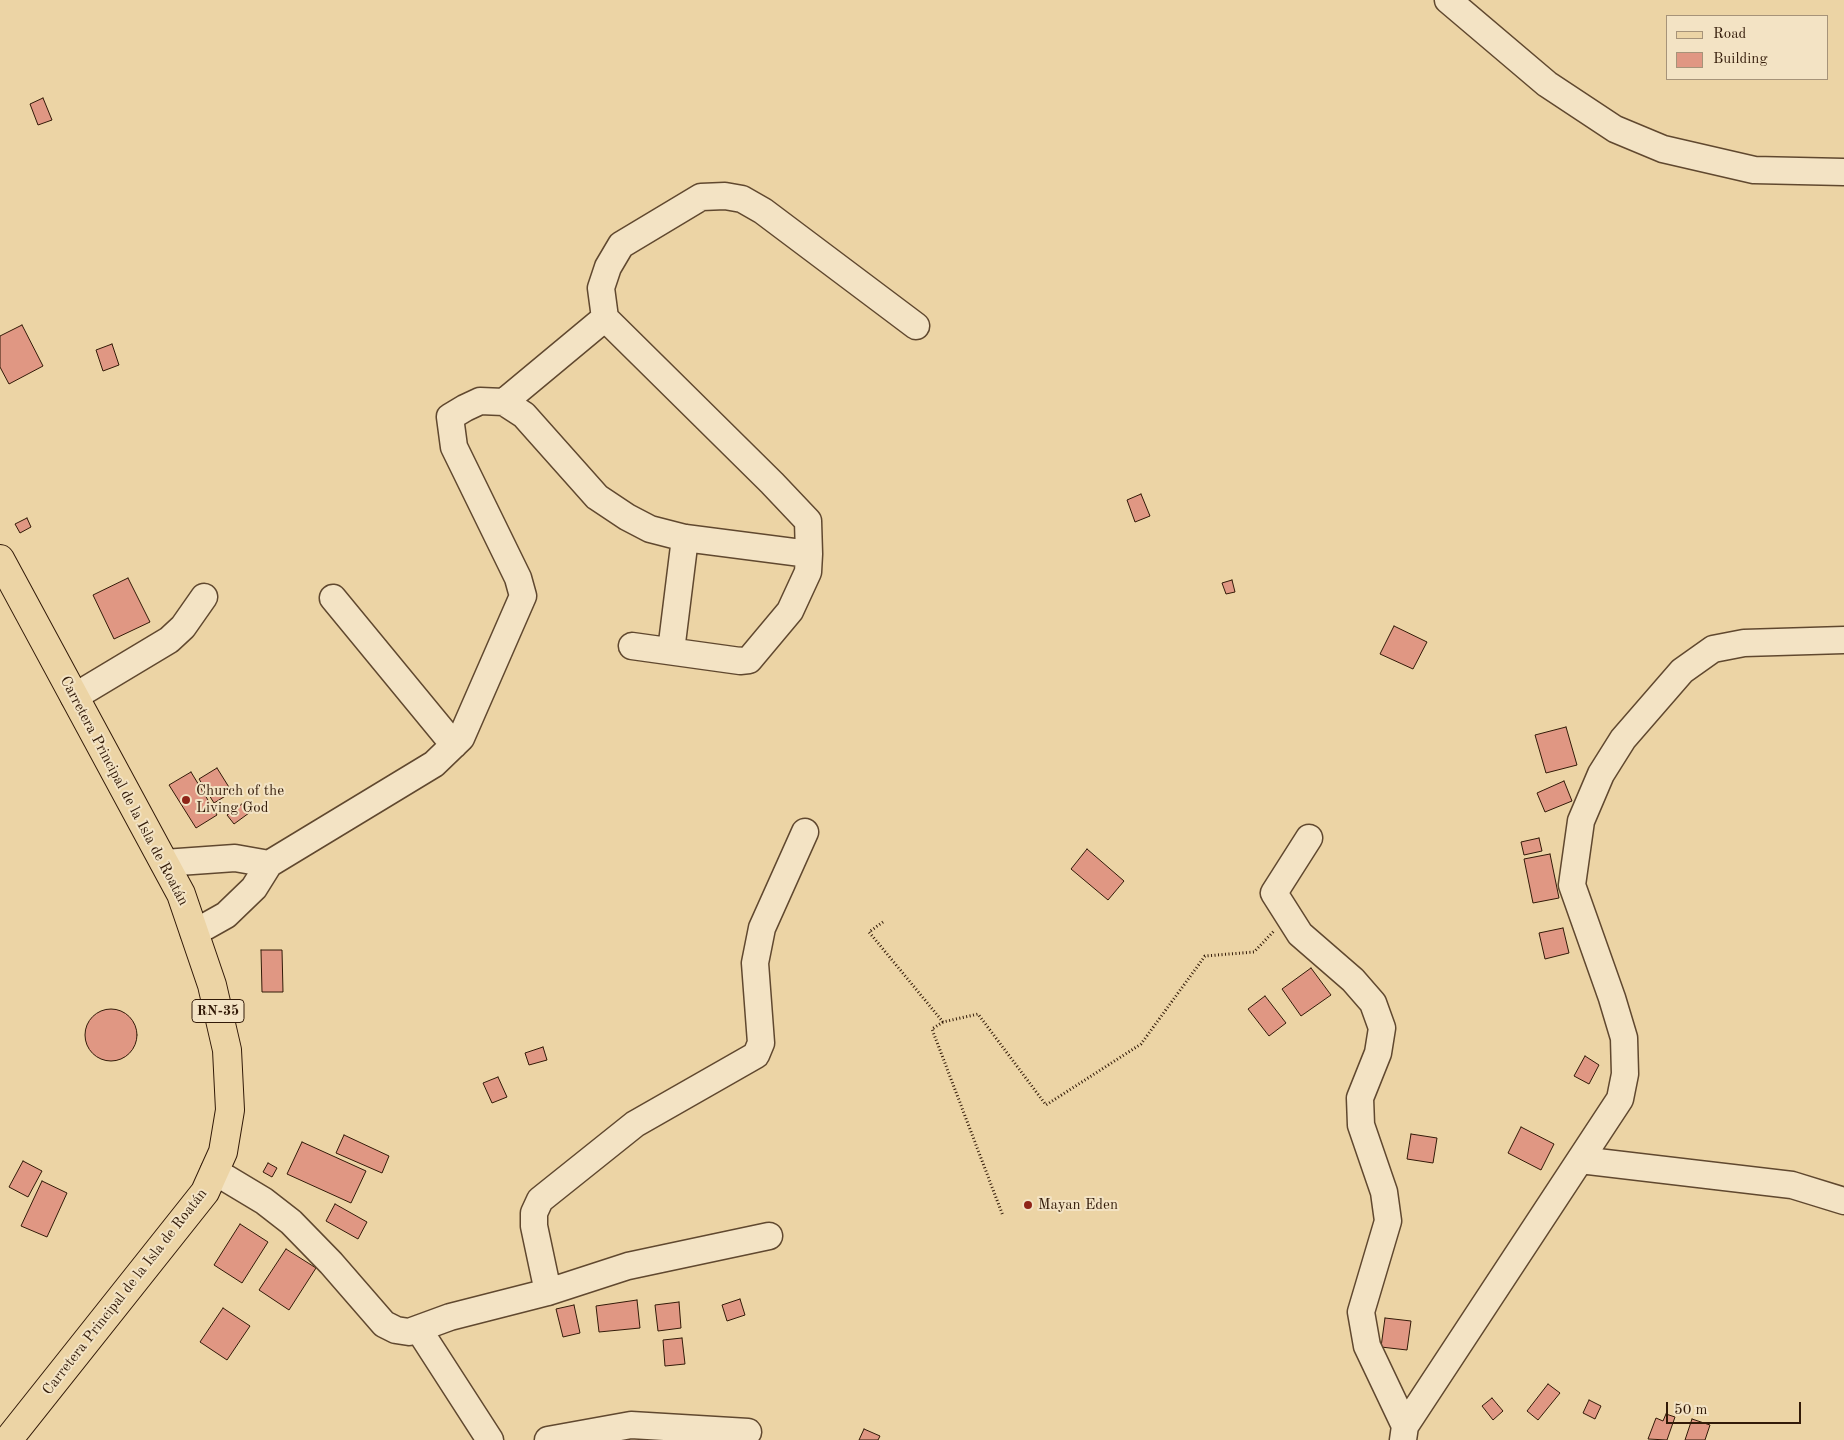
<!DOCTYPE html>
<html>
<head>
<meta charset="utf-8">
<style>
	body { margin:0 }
	#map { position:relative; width:1844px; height:1440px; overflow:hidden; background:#ecd4a5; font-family:"Old Standard TT",serif }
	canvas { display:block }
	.legend { position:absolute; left:1666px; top:15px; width:162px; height:65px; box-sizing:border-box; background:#f3e3c4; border:1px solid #a69379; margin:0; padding:6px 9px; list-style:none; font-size:15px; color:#321a08 }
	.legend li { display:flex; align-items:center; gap:10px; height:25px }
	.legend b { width:25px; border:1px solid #a69379 }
	.scale { position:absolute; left:1666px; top:1402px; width:135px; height:22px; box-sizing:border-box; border:2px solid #321a08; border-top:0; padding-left:6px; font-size:15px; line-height:18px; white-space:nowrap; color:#321a08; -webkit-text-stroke:4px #f3e3c4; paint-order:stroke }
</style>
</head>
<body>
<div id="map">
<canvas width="1844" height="1440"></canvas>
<ul class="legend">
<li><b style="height:6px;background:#ecd4a5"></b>Road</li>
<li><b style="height:14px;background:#e09783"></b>Building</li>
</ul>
<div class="scale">50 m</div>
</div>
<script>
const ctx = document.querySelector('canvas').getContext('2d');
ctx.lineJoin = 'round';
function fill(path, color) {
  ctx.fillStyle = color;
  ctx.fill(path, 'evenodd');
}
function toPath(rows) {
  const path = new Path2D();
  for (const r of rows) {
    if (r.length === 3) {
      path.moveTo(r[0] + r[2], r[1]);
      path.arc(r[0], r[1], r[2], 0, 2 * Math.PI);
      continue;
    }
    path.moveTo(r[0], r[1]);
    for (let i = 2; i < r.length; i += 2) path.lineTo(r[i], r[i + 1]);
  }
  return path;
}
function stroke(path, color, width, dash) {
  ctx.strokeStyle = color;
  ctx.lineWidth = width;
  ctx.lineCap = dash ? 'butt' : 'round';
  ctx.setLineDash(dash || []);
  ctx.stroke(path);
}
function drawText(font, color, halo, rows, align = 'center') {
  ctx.font = font + ' "Old Standard TT",serif';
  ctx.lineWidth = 4;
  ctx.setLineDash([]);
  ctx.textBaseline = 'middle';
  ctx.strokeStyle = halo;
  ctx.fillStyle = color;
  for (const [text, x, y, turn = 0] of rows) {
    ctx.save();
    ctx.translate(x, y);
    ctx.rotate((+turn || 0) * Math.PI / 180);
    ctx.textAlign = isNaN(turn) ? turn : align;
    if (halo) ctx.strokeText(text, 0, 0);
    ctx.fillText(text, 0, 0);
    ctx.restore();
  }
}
const building = toPath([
	[43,98,52,120,38,125,30,104,43,98],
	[22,325,43,366,9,384,0,367,0,336,22,325],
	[112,344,119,365,103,371,96,350,112,344],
	[1141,494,1150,516,1135,522,1127,500,1141,494],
	[27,518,31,527,20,533,15,524,27,518],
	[128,578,150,622,114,639,93,595,128,578],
	[1232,580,1235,592,1226,594,1222,583,1232,580],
	[1394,626,1427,642,1413,669,1380,654,1394,626],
	[1566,727,1577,765,1546,773,1535,735,1566,727],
	[217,768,232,792,214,803,199,779,217,768],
	[191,772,217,815,196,828,169,785,191,772],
	[1564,781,1572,801,1545,812,1537,793,1564,781],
	[242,804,249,813,234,824,227,815,242,804],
	[1539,838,1542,851,1524,855,1521,842,1539,838],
	[1087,849,1124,881,1108,900,1071,869,1087,849],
	[1550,854,1559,898,1533,903,1524,859,1550,854],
	[1563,928,1569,953,1545,959,1539,933,1563,928],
	[261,950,282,950,283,992,262,992,261,950],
	[1311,968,1331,995,1301,1016,1282,989,1311,968],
	[1265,996,1286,1023,1269,1036,1248,1009,1265,996],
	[111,1035,26],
	[543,1047,547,1060,529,1065,525,1053,543,1047],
	[1585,1056,1599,1065,1589,1084,1574,1076,1585,1056],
	[498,1077,507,1097,492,1103,483,1083,498,1077],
	[1521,1127,1554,1144,1541,1170,1508,1153,1521,1127],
	[1411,1134,1437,1138,1433,1163,1407,1159,1411,1134],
	[344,1135,389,1156,382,1173,336,1153,344,1135],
	[302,1142,366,1171,351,1203,287,1174,302,1142],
	[23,1161,42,1171,28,1197,9,1187,23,1161],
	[268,1163,277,1168,272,1177,263,1172,268,1163],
	[42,1181,67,1193,47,1237,21,1226,42,1181],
	[335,1204,367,1222,358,1239,326,1221,335,1204],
	[240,1224,268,1242,242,1283,214,1265,240,1224],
	[286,1249,316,1268,289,1310,259,1290,286,1249],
	[740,1299,745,1315,727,1321,722,1305,740,1299],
	[637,1300,640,1328,599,1332,596,1306,637,1300],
	[679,1302,681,1328,658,1331,655,1305,679,1302],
	[574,1305,580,1333,563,1337,556,1309,574,1305],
	[223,1308,250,1326,227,1360,200,1342,223,1308],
	[1385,1318,1411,1321,1407,1350,1381,1347,1385,1318],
	[682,1338,685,1364,665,1366,663,1340,682,1338],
	[1548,1384,1560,1393,1538,1420,1527,1411,1548,1384],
	[1492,1398,1503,1411,1493,1420,1482,1406,1492,1398],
	[1589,1400,1601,1406,1595,1419,1583,1413,1589,1400],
	[1666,1414,1675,1417,1667,1440,1648,1439,1656,1418,1663,1421,1666,1414],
	[1692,1419,1710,1425,1705,1440,1685,1440,1692,1419],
	[864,1429,880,1436,878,1440,859,1440,864,1429]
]);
fill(building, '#e09783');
stroke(building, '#321a08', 1);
const minor = toPath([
	[1448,0,1547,84,1615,129,1663,149,1754,170,1844,172],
	[504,402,605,318],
	[333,598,454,745],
	[632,646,740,661,749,660,790,611,808,572,809,554,808,521,772,483,605,318,601,288,608,267,621,245,701,197,725,196,742,199,763,211,916,326],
	[671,651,685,538],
	[74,697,169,640,183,627,204,597],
	[1309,838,1274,893,1300,934,1353,980,1373,1003,1382,1028,1378,1053,1360,1098,1361,1125,1384,1192,1388,1221,1361,1312,1367,1346,1405,1426],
	[164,863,235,858,269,864],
	[194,933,226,915,254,888,269,864,434,764,461,738,523,596,518,578,454,447,450,417,465,408,480,401,504,402,524,415,597,497,627,517,650,529,685,538,809,554],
	[1580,1160,1792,1185,1844,1201],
	[214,1171,264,1201,291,1222,331,1263,384,1324,396,1330,409,1332,450,1317,548,1292,628,1266,769,1236],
	[548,1292,534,1226,534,1213,540,1200,635,1124,756,1055,761,1043,755,963,762,928,805,832],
	[419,1330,490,1440],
	[548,1440,631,1425,748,1432],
	[1403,1440,1405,1426,1620,1099,1625,1074,1624,1038,1612,998,1572,885,1581,821,1601,774,1623,739,1682,671,1713,649,1744,643,1844,640]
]);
const major = toPath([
	[0,559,181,894,212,985,227,1050,230,1110,223,1152,205,1192,8,1440]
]);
stroke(minor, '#60482f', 29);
stroke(major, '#321a08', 30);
stroke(toPath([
	[883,922,869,932,943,1022,978,1014,1046,1105,1141,1044,1205,956,1254,952,1274,931],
	[943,1022,932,1029,1003,1216]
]), '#321a08', 3, [1, 2.5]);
stroke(minor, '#f3e3c4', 26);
stroke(major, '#ecd4a5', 28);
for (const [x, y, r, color] of [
	[186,800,5,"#8f2418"],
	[1028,1205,5,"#8f2418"]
]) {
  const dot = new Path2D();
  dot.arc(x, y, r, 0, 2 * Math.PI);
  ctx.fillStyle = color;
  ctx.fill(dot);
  stroke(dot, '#f3e3c4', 2);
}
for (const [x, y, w] of [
	[218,1011,52]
]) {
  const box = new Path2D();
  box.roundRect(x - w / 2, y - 11.5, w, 23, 4);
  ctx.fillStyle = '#f3e3c4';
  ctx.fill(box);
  stroke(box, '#321a08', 1);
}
drawText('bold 14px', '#321a08', null, [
	["RN-35",218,1011]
]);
drawText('15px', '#321a08', '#f3e3c4', [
	["Carretera Principal de la Isla de Roatán",124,791,62],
	["Carretera Principal de la Isla de Roatán",125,1292,-52]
]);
drawText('15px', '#321a08', '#f3e3c4', [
	["Church of the",196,791],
	["Living God",196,808],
	["Mayan Eden",1038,1205]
], 'left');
</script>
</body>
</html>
